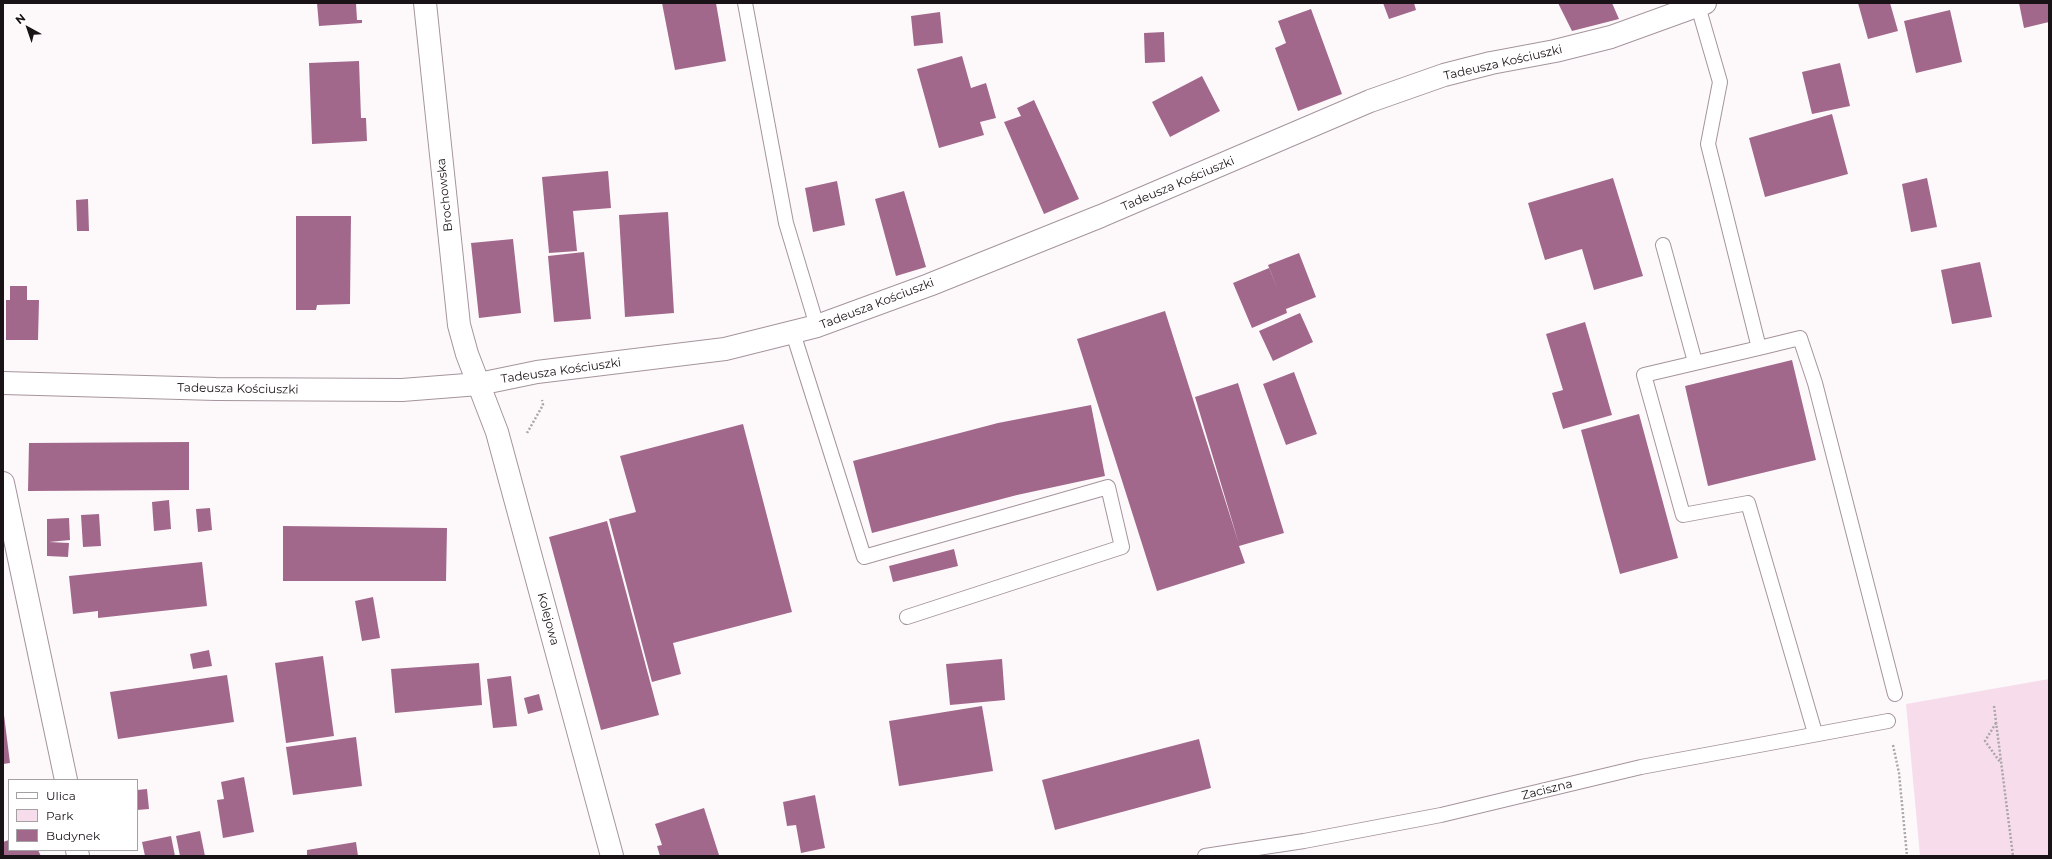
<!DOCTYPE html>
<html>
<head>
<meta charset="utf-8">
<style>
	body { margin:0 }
	#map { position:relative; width:2052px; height:859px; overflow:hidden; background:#fdf9fb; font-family:Montserrat,sans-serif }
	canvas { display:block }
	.frame { position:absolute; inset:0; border:4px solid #191317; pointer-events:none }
	.legend { position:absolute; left:8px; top:779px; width:130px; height:72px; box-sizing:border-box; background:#fff; border:1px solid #a3a1a2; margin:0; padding:5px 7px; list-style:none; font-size:12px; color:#191317 }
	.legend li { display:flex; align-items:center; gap:8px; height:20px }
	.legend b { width:20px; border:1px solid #a3a1a2 }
	.north { position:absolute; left:8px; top:8px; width:40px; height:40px; -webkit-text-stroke:3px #fff; paint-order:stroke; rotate:320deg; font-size:11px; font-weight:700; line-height:16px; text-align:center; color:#191317 }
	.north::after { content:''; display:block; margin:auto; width:14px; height:18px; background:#191317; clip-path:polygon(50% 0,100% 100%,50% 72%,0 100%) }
</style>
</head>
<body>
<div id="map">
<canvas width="2052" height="859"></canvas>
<div class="frame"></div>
<ul class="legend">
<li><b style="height:5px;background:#fff"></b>Ulica</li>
<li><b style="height:11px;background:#f7ddec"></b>Park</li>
<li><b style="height:11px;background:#a2688b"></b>Budynek</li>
</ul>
<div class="north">N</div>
</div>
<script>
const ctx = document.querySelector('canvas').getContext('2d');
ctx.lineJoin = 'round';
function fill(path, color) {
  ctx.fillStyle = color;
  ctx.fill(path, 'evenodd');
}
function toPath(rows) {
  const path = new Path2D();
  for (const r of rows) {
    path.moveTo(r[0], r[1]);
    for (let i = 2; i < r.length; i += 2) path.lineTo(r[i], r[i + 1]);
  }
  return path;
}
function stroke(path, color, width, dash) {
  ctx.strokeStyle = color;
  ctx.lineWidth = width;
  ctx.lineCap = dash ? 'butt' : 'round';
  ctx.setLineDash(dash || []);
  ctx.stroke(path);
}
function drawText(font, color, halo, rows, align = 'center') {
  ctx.font = font + ' Montserrat,sans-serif';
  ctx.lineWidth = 4;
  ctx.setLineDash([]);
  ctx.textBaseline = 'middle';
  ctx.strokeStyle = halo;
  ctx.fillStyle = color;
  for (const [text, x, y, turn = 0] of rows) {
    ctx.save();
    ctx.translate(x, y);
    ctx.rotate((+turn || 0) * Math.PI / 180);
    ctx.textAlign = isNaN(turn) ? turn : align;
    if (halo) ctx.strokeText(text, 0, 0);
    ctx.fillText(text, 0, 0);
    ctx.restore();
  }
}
fill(toPath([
	[2049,679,2049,856,1920,856,1906,704]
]), '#f7ddec');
fill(toPath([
	[317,3,356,3,357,20,362,20,362,23,319,26],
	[662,3,716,3,726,61,675,70],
	[1383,3,1414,3,1416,10,1389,19],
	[1558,3,1612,3,1619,19,1572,31],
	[1858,3,1890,3,1898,31,1868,39],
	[2019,3,2049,3,2049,22,2024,28],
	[1311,9,1342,94,1298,111,1275,48,1286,43,1278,21],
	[1950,10,1962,62,1916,73,1904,21],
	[940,12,943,43,914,46,911,16],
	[1164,32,1165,62,1145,63,1144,33],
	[962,56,971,88,986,83,996,118,980,122,984,135,939,148,917,69],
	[359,61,361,118,366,118,367,141,312,144,309,63],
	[1840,63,1850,106,1812,114,1802,72],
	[1202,76,1220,111,1170,137,1152,102],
	[1034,100,1079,199,1044,214,1004,122,1021,116,1017,108],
	[1832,114,1848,174,1765,197,1749,138],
	[608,171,611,208,573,211,577,251,549,253,542,177],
	[1613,178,1643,276,1594,290,1582,249,1545,260,1528,203],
	[1927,178,1937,227,1911,232,1902,184],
	[837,181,845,225,813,232,805,188],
	[904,191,926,267,896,276,875,199],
	[88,199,89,231,77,231,76,200],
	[668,212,674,313,625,317,619,215],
	[296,216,351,216,350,304,317,305,316,310,296,310],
	[513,239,521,313,479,318,471,243],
	[584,252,591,319,554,322,548,256],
	[1299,253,1316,297,1286,309,1287,313,1252,328,1233,283,1269,268,1278,290,1268,265],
	[1980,262,1992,317,1952,324,1941,270],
	[10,286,27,286,27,300,39,300,38,340,6,340,6,300,10,300],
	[1165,311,1239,544,1195,397,1238,383,1284,533,1239,546,1245,563,1157,591,1077,339],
	[1300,313,1313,342,1273,361,1259,331],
	[1585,322,1612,415,1563,429,1552,393,1563,390,1546,334],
	[1792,360,1816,460,1708,486,1685,386],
	[1294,372,1317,434,1286,445,1263,384],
	[1091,405,1105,476,1017,495,872,533,853,461,998,423],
	[1639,414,1678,558,1620,574,1581,430],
	[743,424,792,612,673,643,681,674,652,682,609,519,636,512,620,456],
	[189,442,189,490,28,491,29,443],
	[169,500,171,529,154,531,152,502],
	[210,508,212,530,198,532,196,509],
	[99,514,101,546,83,547,81,515],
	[69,518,70,540,49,542,69,543,68,557,47,556,47,519],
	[607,521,659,715,601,730,549,537],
	[283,526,447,528,446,581,283,581],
	[954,549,958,566,893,582,889,566],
	[202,562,207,606,98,618,98,611,73,614,69,576],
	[373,597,380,638,362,641,355,601],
	[209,650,212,666,193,669,190,654],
	[323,656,334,736,286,743,275,663],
	[1002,659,1005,700,950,705,946,664],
	[479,663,482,705,395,713,391,669],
	[227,675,234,722,118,739,110,692],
	[511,676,517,726,493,728,487,679],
	[539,694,543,710,528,714,524,698],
	[982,706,993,771,899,786,889,721],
	[3,707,10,763,3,764],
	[356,737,362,786,293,795,286,747],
	[1199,739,1211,788,1055,830,1042,780],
	[244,777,254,832,223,838,217,800,224,799,221,782],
	[147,789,149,809,137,810,137,790],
	[815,795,825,848,801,853,796,825,787,826,783,802],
	[704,808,719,855,660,856,657,846,662,845,655,824],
	[200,831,205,856,180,856,176,836],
	[171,836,175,856,145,856,142,842],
	[9,840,9,850,38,850,41,856,3,856,3,842],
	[356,842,358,856,307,856,307,850]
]), '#a2688b');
const service = toPath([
	[745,3,786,223,817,326],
	[1698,6,1720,82,1708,144,1759,348,1800,338,1815,383,1895,694],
	[1663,245,1695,362],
	[793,333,864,557,1108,487,1122,547,907,617],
	[1759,348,1644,375,1683,515,1748,503,1815,733],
	[1205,856,1304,841,1441,815,1641,767,1888,721]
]);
const minor = toPath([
	[3,383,216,389,402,390,479,384,537,372,725,349,817,326,929,285,1101,216,1370,101,1444,75,1491,63,1555,51,1611,37,1705,3],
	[3,483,66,780],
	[77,850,78,856]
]);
const tertiary = toPath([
	[425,3,459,325,467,354,497,432,612,856]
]);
stroke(service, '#a5949d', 16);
stroke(minor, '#a5949d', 24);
stroke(tertiary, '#a5949d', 24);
stroke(toPath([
	[527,433,543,405,542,400],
	[1994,706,2013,856],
	[1996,723,1985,741,2000,762],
	[1893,745,1899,773,1907,856]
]), '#aaa6a8', 2.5, [2, 2]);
stroke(service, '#fff', 14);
stroke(minor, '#fff', 22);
stroke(tertiary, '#fff', 22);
drawText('12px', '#191317', '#fff', [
	["Tadeusza Kościuszki",1503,63,-13],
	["Tadeusza Kościuszki",1178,184,-23],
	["Brochowska",445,195,-96],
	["Tadeusza Kościuszki",877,304,-21],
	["Tadeusza Kościuszki",561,371,-8],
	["Tadeusza Kościuszki",238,389,1],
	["Kolejowa",548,619,75],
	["Zaciszna",1547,790,-14]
]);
</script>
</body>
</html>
